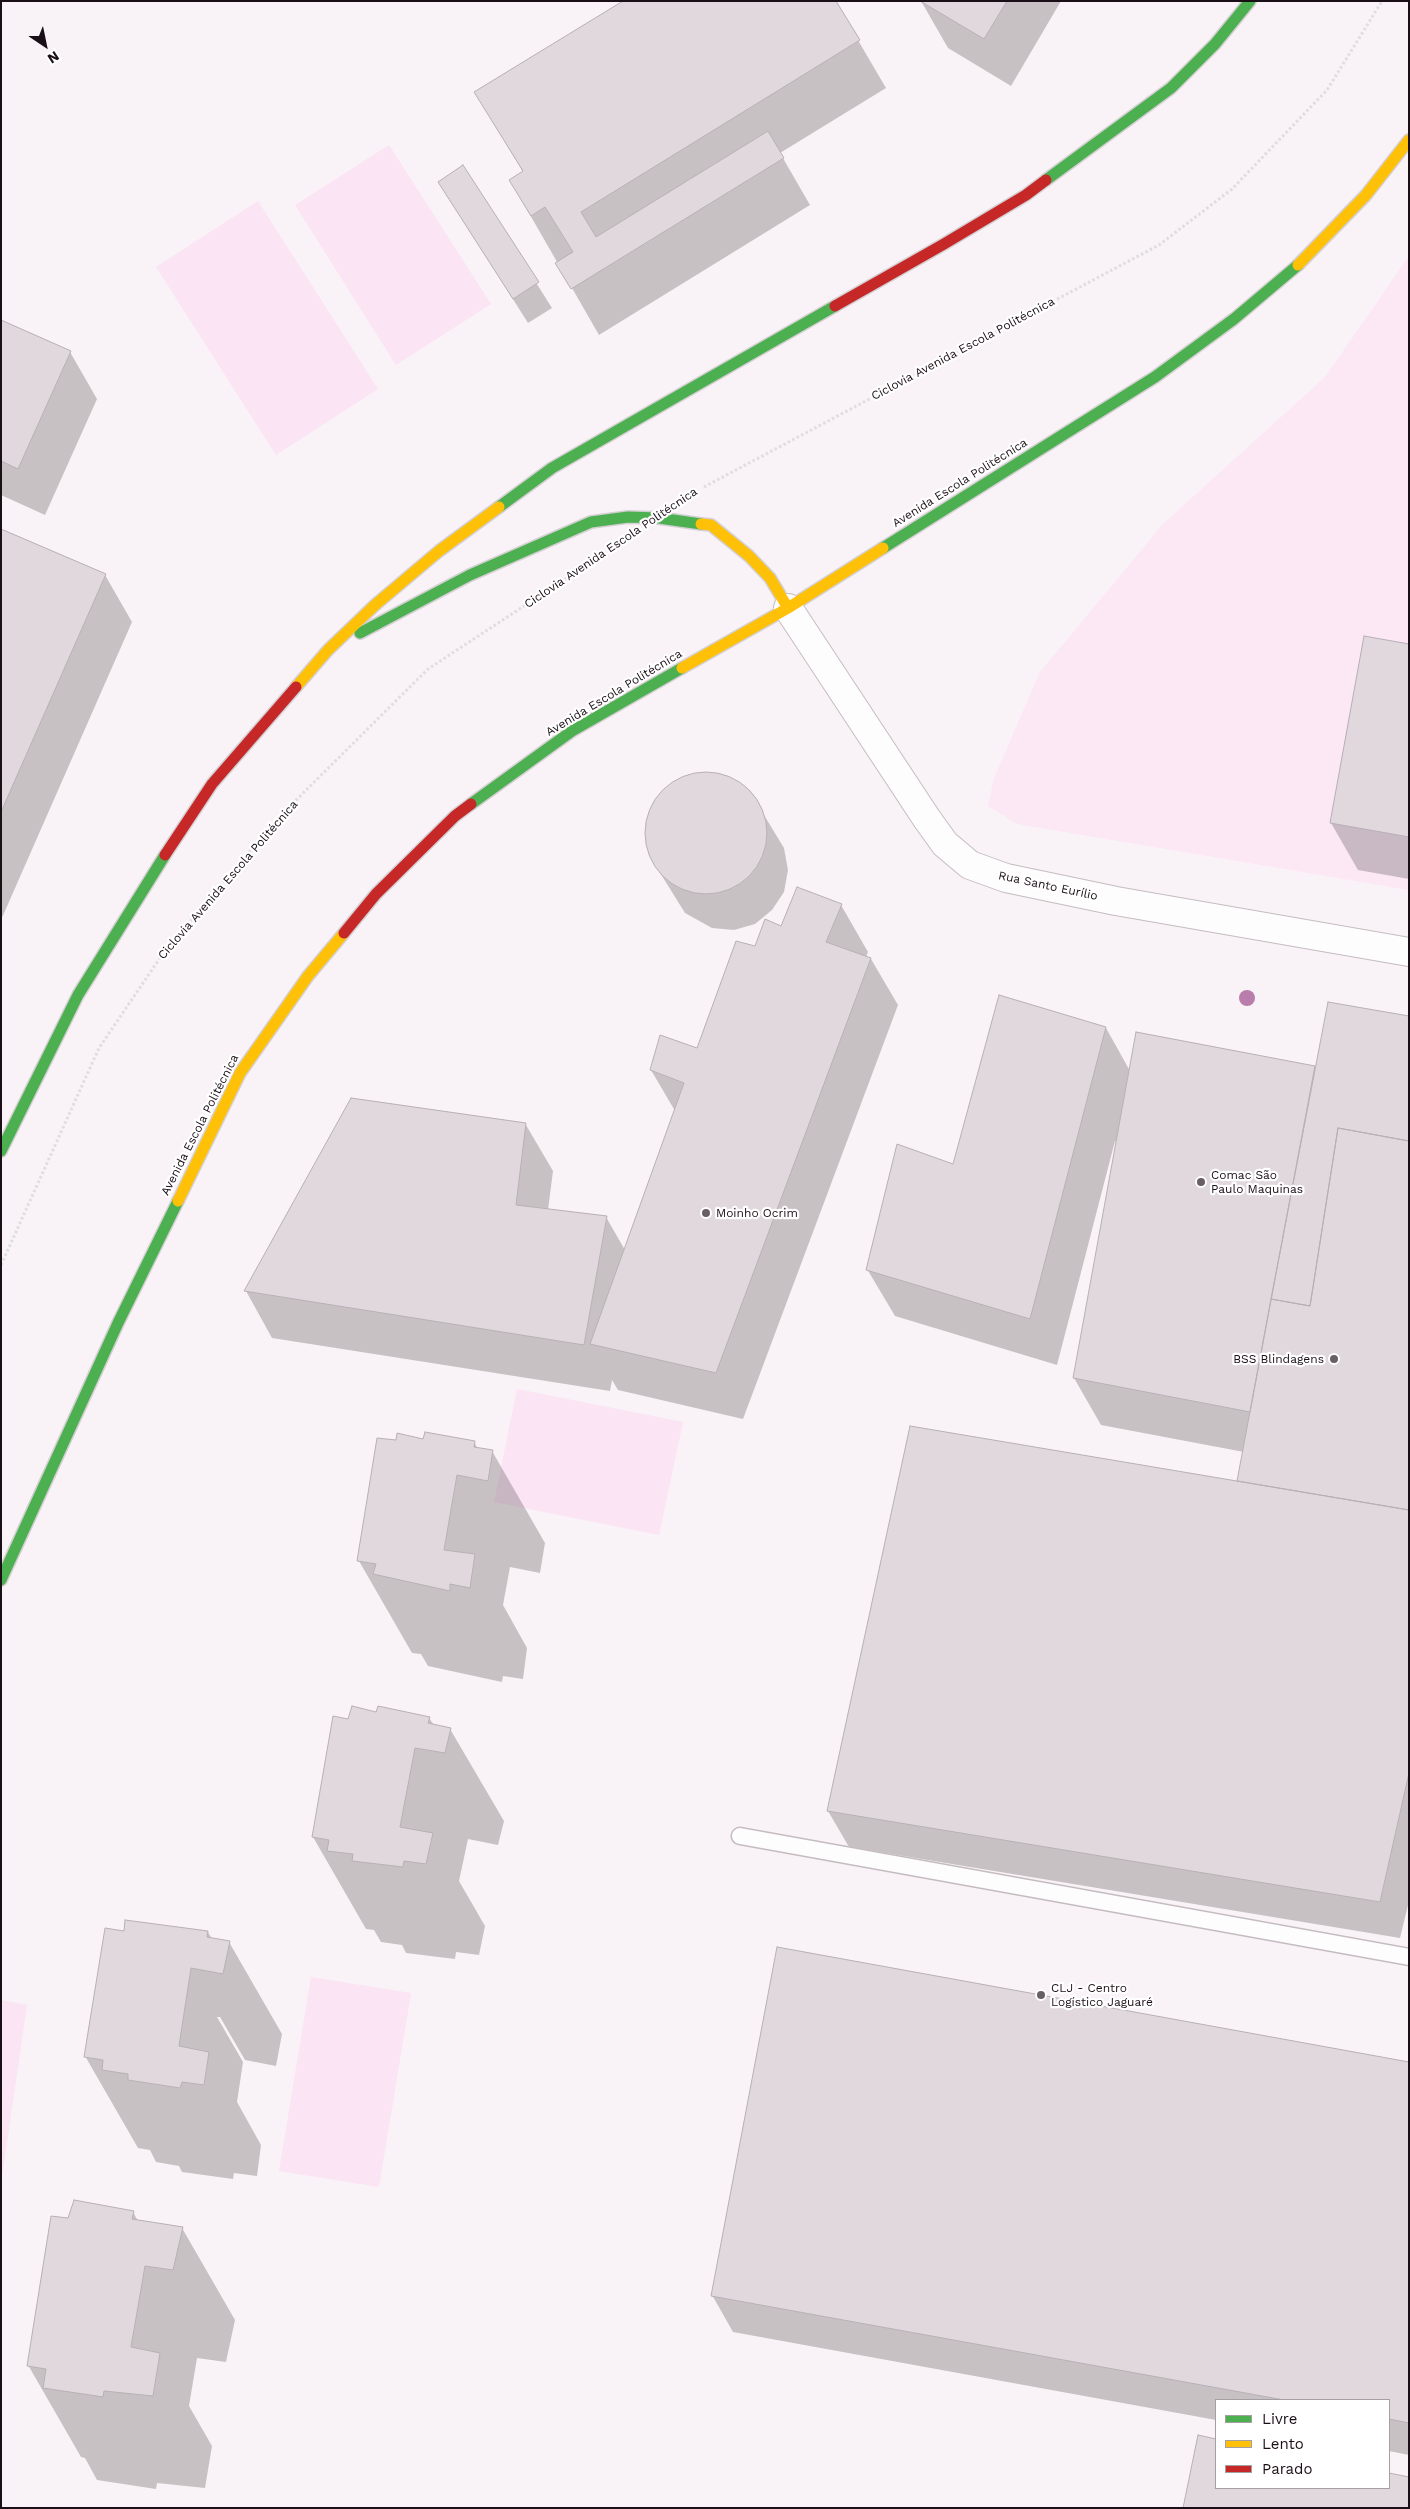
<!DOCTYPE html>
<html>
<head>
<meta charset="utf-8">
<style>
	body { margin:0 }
	#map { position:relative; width:1410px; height:2509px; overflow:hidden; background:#f9f2f6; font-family:"Work Sans",sans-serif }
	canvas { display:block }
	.frame { position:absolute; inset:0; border:2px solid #1a0f16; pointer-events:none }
	.legend { position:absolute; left:1215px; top:2399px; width:175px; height:90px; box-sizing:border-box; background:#fff; border:1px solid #a39fa2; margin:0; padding:6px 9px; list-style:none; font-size:15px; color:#1a0f16 }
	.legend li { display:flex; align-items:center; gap:10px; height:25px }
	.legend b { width:25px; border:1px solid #a39fa2 }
	.north { position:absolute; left:20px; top:20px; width:50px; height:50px; -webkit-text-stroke:4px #fff; paint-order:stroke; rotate:146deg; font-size:14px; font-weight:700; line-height:20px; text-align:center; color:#1a0f16 }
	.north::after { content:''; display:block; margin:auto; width:18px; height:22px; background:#1a0f16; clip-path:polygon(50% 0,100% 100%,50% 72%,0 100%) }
</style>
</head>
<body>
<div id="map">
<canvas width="1410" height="2509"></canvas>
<div class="frame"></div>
<ul class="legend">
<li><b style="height:6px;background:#4caf50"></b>Livre</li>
<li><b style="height:6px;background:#ffc107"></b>Lento</li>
<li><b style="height:6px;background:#c62828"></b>Parado</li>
</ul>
<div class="north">N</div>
</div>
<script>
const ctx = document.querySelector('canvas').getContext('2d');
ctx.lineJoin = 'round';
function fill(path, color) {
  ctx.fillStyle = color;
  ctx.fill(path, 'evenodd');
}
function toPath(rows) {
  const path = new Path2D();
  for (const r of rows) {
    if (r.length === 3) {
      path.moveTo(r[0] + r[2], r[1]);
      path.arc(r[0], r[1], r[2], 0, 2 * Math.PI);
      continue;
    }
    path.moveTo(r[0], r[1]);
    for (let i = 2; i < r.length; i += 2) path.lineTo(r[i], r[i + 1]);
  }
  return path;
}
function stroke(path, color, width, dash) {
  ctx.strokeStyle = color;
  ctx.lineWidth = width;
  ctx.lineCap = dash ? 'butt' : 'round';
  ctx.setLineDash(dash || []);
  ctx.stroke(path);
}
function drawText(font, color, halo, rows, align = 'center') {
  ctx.font = font + ' "Work Sans",sans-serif';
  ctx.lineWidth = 4.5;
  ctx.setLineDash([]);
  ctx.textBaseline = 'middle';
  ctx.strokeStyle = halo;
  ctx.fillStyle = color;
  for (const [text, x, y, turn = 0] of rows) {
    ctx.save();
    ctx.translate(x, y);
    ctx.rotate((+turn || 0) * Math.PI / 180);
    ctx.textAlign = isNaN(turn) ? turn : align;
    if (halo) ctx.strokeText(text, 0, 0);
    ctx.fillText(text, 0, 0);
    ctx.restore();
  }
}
fill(toPath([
	[1409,256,1409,890,1017,824,988,806,994,778,1040,672,1163,524,1325,377]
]), '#fce8f5');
fill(toPath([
	[389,145,491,304,396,365,295,205],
	[258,201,378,389,276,455,156,267],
	[517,1389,683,1422,659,1535,494,1502],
	[311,1977,411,1993,379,2187,279,2171],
	[1,2000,27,2005,1,2184]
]), '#fbe4f3');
fill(toPath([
	[835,1,886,88,780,153,810,205,599,335,510,180,523,172,476,93],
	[921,1,1061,1,1011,86,948,48],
	[463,167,552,308,528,323,439,182],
	[1,321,70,352,97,399,45,515,1,495],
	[1,531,105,575,132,622,1,920],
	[1409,645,1409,879,1358,870,1331,823],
	[693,774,723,775,733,779,750,792,784,848,788,870,784,892,772,910,755,924,734,930,712,928,685,913,652,860,646,841,650,812,667,787],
	[841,905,868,952,866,957,871,959,898,1005,743,1419,618,1390,612,1380,610,1391,272,1338,246,1291,526,1125,553,1171,548,1210,606,1217,625,1250,675,1111,651,1070,697,1050,756,948,781,928],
	[1409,1018,1409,1901,1400,1938,849,1847,828,1811,1238,1482,1244,1452,1101,1425,1074,1378,1117,1142,1115,1141,1057,1365,895,1316,867,1269,954,1166,1106,1028,1130,1071,1314,1067,1316,1070],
	[424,1440,474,1442,478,1449,492,1451,545,1543,540,1573,510,1567,503,1605,527,1648,523,1679,503,1676,502,1682,428,1666,421,1654,412,1653,359,1561],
	[376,1714,429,1718,434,1725,450,1729,504,1821,498,1845,468,1839,459,1881,485,1926,479,1955,456,1952,455,1959,406,1953,402,1945,381,1942,374,1930,366,1929,313,1837,349,1721],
	[208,1932,212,1939,229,1942,282,2034,276,2066,245,2060,220,2017,217,2017,243,2062,237,2102,261,2145,257,2176,234,2173,233,2179,182,2172,179,2166,156,2162,150,2150,138,2148,85,2056,125,1933],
	[1409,2063,1409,2455,1389,2451,1389,2400,1216,2400,1216,2420,733,2332,712,2295],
	[133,2212,138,2221,182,2228,235,2320,226,2362,197,2358,189,2406,212,2446,205,2488,157,2483,156,2489,97,2480,85,2458,81,2457,28,2365,69,2220],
	[1199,2437,1216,2440,1216,2488,1389,2488,1389,2475,1409,2478,1409,2508,1184,2508]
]), '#0003');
const building = toPath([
	[623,1,836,1,860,40,581,212,596,237,768,131,784,158,571,289,555,263,573,252,545,207,531,216,509,180,523,171,474,92,623,1],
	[920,1,1007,1,984,39,920,1],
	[463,165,539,282,513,299,438,182,463,165],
	[1,320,71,351,18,469,1,461,1,320],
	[1,529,106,574,1,812,1,529],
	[1364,636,1409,644,1409,837,1330,823,1364,636],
	[706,833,61],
	[797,887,842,904,826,942,871,958,716,1373,590,1344,684,1083,650,1070,660,1035,697,1048,736,941,755,946,765,919,781,926,797,887],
	[999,995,1106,1027,1030,1319,866,1270,897,1144,953,1164,999,995],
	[1328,1002,1409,1016,1409,1141,1338,1128,1310,1306,1271,1299,1328,1002],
	[1136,1032,1315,1066,1250,1412,1073,1378,1136,1032],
	[351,1098,526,1123,516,1205,607,1216,584,1345,244,1291,351,1098],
	[1338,1128,1409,1141,1409,1510,1237,1481,1271,1299,1310,1306,1338,1128],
	[910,1426,1409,1510,1409,1773,1380,1902,827,1811,910,1426],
	[425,1432,475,1441,474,1447,493,1450,488,1481,457,1475,444,1550,475,1554,470,1588,450,1584,450,1591,373,1574,376,1564,357,1561,377,1438,396,1440,397,1433,423,1439,425,1432],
	[352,1706,376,1712,378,1706,430,1717,428,1723,451,1728,445,1753,415,1748,400,1827,433,1833,426,1864,404,1861,403,1867,352,1861,353,1854,327,1851,329,1840,312,1837,333,1716,348,1719,352,1706],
	[125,1920,208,1931,207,1937,230,1941,223,1974,191,1968,179,2046,209,2052,204,2085,182,2082,180,2088,128,2080,128,2074,102,2070,103,2060,84,2057,105,1928,124,1931,125,1920],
	[777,1947,1409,2062,1409,2423,1389,2419,1389,2400,1284,2400,711,2296,777,1947],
	[74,2200,134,2211,132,2219,183,2227,173,2270,145,2266,131,2347,160,2353,153,2396,104,2391,103,2397,43,2388,46,2369,27,2366,51,2216,68,2218,74,2200],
	[1198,2435,1216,2439,1216,2488,1389,2488,1389,2473,1409,2477,1409,2508,1183,2508,1198,2435]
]);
fill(building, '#e1d8de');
stroke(building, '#b8afb5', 1);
const lane = toPath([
	[740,1836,1409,1957]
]);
const street = toPath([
	[788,608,927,819,945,844,970,865,1006,878,1116,901,1409,952]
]);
const fast = toPath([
	[1046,180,1171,88,1215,44,1250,1],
	[499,507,552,468,835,306],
	[883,548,1155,377,1234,319,1298,265],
	[360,633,470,575,591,522,628,517,659,518,701,524],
	[471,804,572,731,682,668],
	[1,1151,78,995,165,855],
	[1,1580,118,1323,178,1201]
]);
const slow = toPath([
	[1298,265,1366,195,1409,140],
	[701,524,711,525,749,556,770,578,788,608],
	[682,668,788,608,883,548],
	[296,687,328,650,375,605,439,551,499,507],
	[178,1201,240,1073,308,976,344,933]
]);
const jam = toPath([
	[835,306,944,244,1026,195,1046,180],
	[165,855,212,784,296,687],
	[344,933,376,894,455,816,471,804]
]);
stroke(lane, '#c5bcc1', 19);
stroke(street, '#c5bcc1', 30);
stroke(fast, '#d3cfd2', 14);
stroke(slow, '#d3cfd2', 14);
stroke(jam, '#d3cfd2', 14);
stroke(toPath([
	[704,487,1159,245,1232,189,1327,90,1382,1],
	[1,1265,99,1048,162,955,277,819,428,669,582,568]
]), '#dfddde', 3, [2.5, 2.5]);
stroke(lane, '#fefdfe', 16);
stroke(street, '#fefdfe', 28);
stroke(fast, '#4caf50', 11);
stroke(slow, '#ffc107', 11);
stroke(jam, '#c62828', 11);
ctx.fillStyle = '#b87daa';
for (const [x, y] of [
	[1247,998]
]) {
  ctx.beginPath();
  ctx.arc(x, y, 8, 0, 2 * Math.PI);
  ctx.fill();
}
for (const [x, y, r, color] of [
	[1201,1182,5,"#685e64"],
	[706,1213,5,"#685e64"],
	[1334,1359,5,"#685e64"],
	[1041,1995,5,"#685e64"]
]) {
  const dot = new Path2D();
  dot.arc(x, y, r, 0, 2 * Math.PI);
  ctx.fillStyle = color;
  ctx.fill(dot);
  stroke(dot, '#fff', 2);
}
drawText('12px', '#1a0f16', '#fff', [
	["Ciclovia Avenida Escola Politécnica",963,349,-28],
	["Avenida Escola Politécnica",960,483,-32],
	["Ciclovia Avenida Escola Politécnica",611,548,-34],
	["Avenida Escola Politécnica",614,693,-31],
	["Ciclovia Avenida Escola Politécnica",228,880,-49],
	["Rua Santo Eurílio",1048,886,12],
	["Avenida Escola Politécnica",200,1125,-63]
]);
drawText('12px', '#1a0f16', '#fff', [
	["Comac São",1211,1175],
	["Paulo Maquinas",1211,1189],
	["Moinho Ocrim",716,1213],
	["BSS Blindagens",1324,1359,"right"],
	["CLJ - Centro",1051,1988],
	["Logístico Jaguaré",1051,2002]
], 'left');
</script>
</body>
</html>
